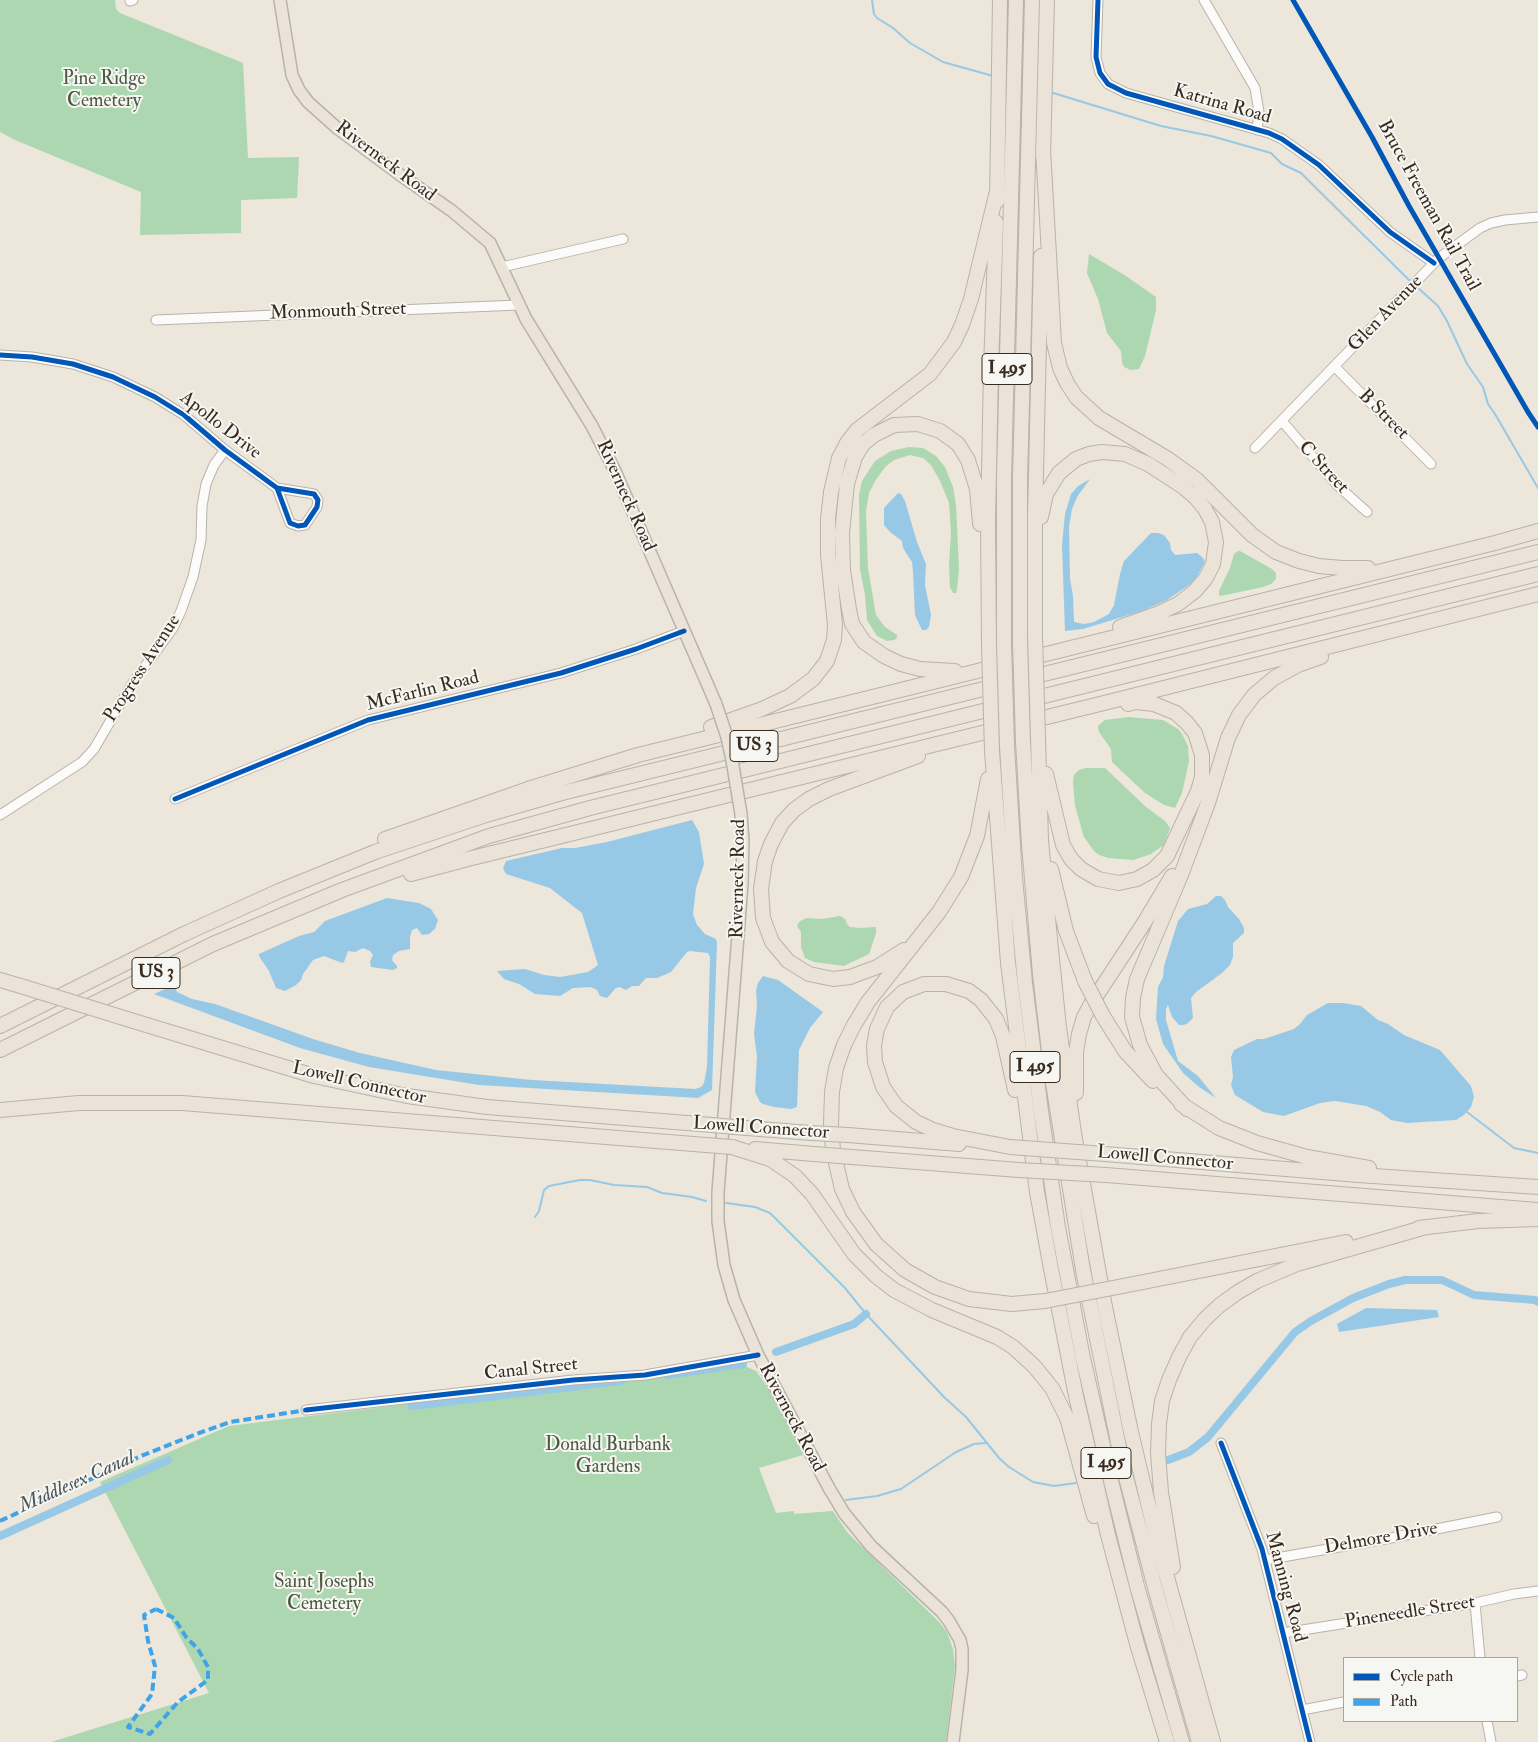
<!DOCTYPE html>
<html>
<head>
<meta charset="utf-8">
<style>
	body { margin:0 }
	#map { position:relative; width:1538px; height:1742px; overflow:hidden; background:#ece6db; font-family:"IM FELL Double Pica",serif }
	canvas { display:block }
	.legend { position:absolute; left:1343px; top:1657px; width:175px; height:65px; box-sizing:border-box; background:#f6f6f2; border:1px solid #aba49d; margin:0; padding:6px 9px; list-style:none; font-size:15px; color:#3b2a1e }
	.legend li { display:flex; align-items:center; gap:10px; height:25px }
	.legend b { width:25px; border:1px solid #aba49d }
</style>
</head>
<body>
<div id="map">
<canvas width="1538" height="1742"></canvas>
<ul class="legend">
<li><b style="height:6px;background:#0057b8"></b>Cycle path</li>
<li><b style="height:6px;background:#3fa3ea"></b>Path</li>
</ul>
</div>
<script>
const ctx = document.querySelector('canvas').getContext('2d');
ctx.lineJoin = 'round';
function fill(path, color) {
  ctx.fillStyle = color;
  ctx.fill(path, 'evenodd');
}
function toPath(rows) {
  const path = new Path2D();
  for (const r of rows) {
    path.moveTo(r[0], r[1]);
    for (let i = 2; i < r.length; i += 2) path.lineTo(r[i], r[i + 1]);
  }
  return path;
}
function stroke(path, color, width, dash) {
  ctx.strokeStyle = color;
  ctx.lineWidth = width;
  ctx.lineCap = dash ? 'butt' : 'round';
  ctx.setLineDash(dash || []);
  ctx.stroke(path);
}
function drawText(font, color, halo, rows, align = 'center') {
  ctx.font = font + ' "IM FELL Double Pica",serif';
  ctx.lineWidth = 4;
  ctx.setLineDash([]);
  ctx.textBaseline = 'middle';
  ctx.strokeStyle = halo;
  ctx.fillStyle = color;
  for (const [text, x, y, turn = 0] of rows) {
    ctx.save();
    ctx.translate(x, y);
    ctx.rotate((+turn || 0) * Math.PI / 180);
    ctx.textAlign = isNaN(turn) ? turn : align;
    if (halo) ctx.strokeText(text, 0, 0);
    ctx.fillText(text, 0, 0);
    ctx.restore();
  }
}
fill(toPath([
	[0,0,115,0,116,9,120,13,243,63,248,158,299,157,297,198,241,200,241,233,140,235,141,192,15,140,0,132],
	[1089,254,1126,276,1156,297,1156,310,1145,356,1139,369,1131,370,1124,367,1122,362,1121,351,1107,333,1098,299,1087,273],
	[909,447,923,448,936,456,945,467,953,487,956,505,959,569,957,590,956,593,953,593,950,587,949,564,951,533,949,503,940,481,931,465,923,458,910,455,894,460,886,466,875,481,869,493,866,511,868,568,876,615,885,627,897,635,897,638,894,640,887,641,877,636,867,620,865,595,860,569,859,495,862,481,875,461,891,451],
	[1238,551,1240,551,1272,569,1276,573,1276,579,1271,584,1263,587,1221,596,1219,595,1219,591,1230,568,1234,554],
	[1129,717,1163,720,1178,729,1182,734,1188,746,1189,761,1182,793,1175,808,1164,805,1145,793,1112,762,1111,749,1099,732,1098,726,1105,720],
	[1086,768,1105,768,1146,807,1165,821,1170,828,1164,845,1151,854,1133,860,1108,858,1099,855,1094,851,1084,837,1075,806,1073,782,1074,775,1079,770],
	[840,916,845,919,847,924,850,927,859,928,876,927,876,933,869,954,844,966,814,962,805,958,801,947,801,932,797,926,799,922,806,918,822,919],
	[724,1365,747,1367,756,1371,769,1390,803,1455,759,1468,776,1513,794,1511,794,1514,833,1511,847,1532,940,1623,947,1632,953,1649,955,1666,946,1742,51,1742,209,1693,100,1482,229,1426]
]), '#acd7b0');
fill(toPath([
	[1090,479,1077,497,1072,509,1069,527,1070,579,1073,596,1074,622,1084,624,1094,622,1109,614,1114,605,1120,574,1124,561,1151,533,1158,533,1164,535,1170,543,1171,550,1175,555,1197,553,1203,558,1205,562,1196,578,1189,585,1167,600,1142,611,1083,629,1065,631,1062,545,1065,514,1071,494,1078,486],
	[898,493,901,494,905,501,917,542,926,564,925,585,931,615,929,627,926,630,922,630,915,615,913,572,912,562,903,548,902,541,890,532,884,525,884,508],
	[692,820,699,832,704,864,696,888,693,914,697,925,705,934,716,939,717,943,712,1090,698,1098,479,1085,369,1067,300,1048,154,994,174,985,177,992,192,999,215,1004,313,1039,360,1053,436,1070,532,1080,695,1089,701,1087,704,1083,707,1067,710,957,708,953,690,951,687,952,671,972,657,978,646,978,639,986,632,986,626,990,620,987,616,988,607,998,600,996,597,990,591,987,573,988,560,996,535,994,519,984,504,979,497,971,525,969,544,975,560,977,588,972,598,965,582,913,550,888,506,874,503,868,506,861,562,848,575,848,607,842],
	[1216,896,1221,896,1225,900,1228,907,1239,919,1244,928,1244,933,1233,943,1233,957,1230,965,1222,973,1196,992,1191,998,1193,1018,1188,1023,1184,1025,1179,1025,1172,1017,1168,1005,1166,1009,1166,1020,1178,1061,1198,1076,1216,1098,1199,1087,1183,1073,1163,1044,1156,1019,1158,987,1163,977,1164,966,1178,921,1188,909,1207,904],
	[387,898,419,903,431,909,438,920,435,929,429,934,422,935,417,928,412,930,410,937,410,949,399,951,393,955,392,960,397,966,397,968,393,970,371,967,370,962,373,955,370,951,363,948,355,952,348,951,344,962,342,963,324,956,313,960,303,974,301,980,296,985,285,991,276,988,269,971,259,956,259,954,299,936,314,932,325,921],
	[763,976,778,980,823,1012,810,1028,799,1050,797,1107,791,1109,774,1107,763,1104,760,1102,755,1092,757,1057,754,1034,757,1006,756,990,758,983],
	[1328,1003,1343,1003,1361,1006,1378,1020,1388,1024,1404,1035,1440,1050,1471,1086,1474,1097,1471,1107,1464,1115,1456,1120,1407,1123,1391,1120,1380,1112,1366,1106,1335,1101,1320,1103,1284,1116,1263,1112,1235,1095,1231,1085,1233,1077,1231,1057,1234,1050,1257,1039,1264,1039,1294,1029,1300,1024,1307,1015],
	[1366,1308,1437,1310,1439,1317,1339,1332,1337,1324]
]), '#97c9e6');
stroke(toPath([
	[872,0,874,14,877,18,893,28,910,43,943,62,993,76],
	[1050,92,1161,126,1211,136,1271,153,1282,164,1301,173,1307,179,1411,282],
	[1416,286,1438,306,1447,321,1467,364,1483,387,1488,404,1495,414,1538,488],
	[1467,1112,1514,1148,1538,1153],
	[726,1203,755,1207,770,1213,845,1288,866,1314,944,1397,966,1417,999,1458,1009,1467,1033,1482,1054,1486,1076,1483],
	[535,1217,539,1211,544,1190,549,1186,580,1180,590,1180,614,1185,647,1187,662,1193,692,1197,706,1201],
	[846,1500,877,1496,901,1489,956,1452,974,1444,986,1443]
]), '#97c9e6', 2);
stroke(toPath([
	[776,1352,854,1324,866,1314],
	[667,1375,743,1364],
	[412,1406,621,1381],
	[1168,1460,1189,1452,1208,1437,1295,1332,1311,1321,1353,1298,1389,1284,1405,1280,1442,1280,1474,1295,1535,1300,1538,1302],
	[0,1536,168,1460]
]), '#97c9e6', 8);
const minor = toPath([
	[1098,0,1096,57,1100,73,1108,84,1126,93,1269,133,1282,139,1319,165,1390,232,1434,263],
	[1204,0,1255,88,1259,112,1257,130],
	[130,1,133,0],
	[502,267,623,239],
	[156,320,519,305],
	[0,355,32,357,73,364,113,377,155,397,184,415,225,450,277,488,314,494,318,500,317,507,305,525,298,526,290,523,277,488],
	[1335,367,1431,464],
	[1282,421,1337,485,1367,512],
	[1255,448,1439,258,1480,228,1491,223,1505,220,1538,217],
	[175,799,368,720,561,673,636,649,684,631],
	[0,815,82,762,94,749,132,684,173,628,181,611,193,577,201,540,202,506,206,484,214,465,225,450],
	[306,1410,573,1380,645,1375,758,1355],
	[1221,1443,1262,1549,1310,1742],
	[1265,1560,1391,1538,1497,1517],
	[1475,1603,1480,1658],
	[1283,1633,1475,1603,1514,1594,1538,1591],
	[1517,1676,1522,1675],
	[1302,1710,1344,1702],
	[1487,1721,1491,1742]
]);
const major = toPath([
	[280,0,292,75,299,90,308,102,337,128,399,174,452,211,490,243,526,319,592,426,615,471,716,704],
	[741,814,743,841,742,884,718,1192,718,1221,724,1265,734,1300,758,1355,829,1488,844,1513,871,1546,942,1612,949,1621,960,1640,962,1649,962,1670,953,1742]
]);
const highway = toPath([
	[1043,149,1054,343,1060,368,1067,383,1076,397,1099,418,1168,459,1197,480,1252,535,1276,552,1299,561,1319,566,1342,568,1368,568],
	[1043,157,1047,0],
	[997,201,1000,0],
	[1041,517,1046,494,1059,473,1076,459,1089,454,1102,452,1125,454,1148,464,1182,486,1196,498,1205,509,1212,522,1216,542,1213,564,1206,578,1195,591,1178,604,1159,613,1120,627],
	[1035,635,1035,517,1041,256],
	[1020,640,1020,481,1032,0],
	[1004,644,1004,476,1016,0],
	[989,646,988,522,991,368,996,222],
	[955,671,920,669,901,664,884,656,864,642,852,624,849,609,843,570,842,533,847,484,855,457,863,444,874,435,894,425,918,424,940,431,958,444,968,460,977,489,980,524],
	[711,727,762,709,790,696,813,679,827,661,834,640,835,625,828,555,828,519,831,492,839,458,847,443,857,430,930,374,954,342,962,325,971,299,997,191],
	[1038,738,1041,840,1049,929,1059,1027,1074,1133,1105,1307,1131,1432,1158,1545,1213,1742],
	[1023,742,1029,844,1040,974,1052,1077,1083,1270,1122,1462,1155,1588,1199,1742],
	[1007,746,1015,878,1025,983,1041,1111,1058,1227,1083,1358,1112,1485,1137,1586,1182,1742],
	[992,751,1008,963,1037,1192,1051,1269,1076,1396,1108,1535,1137,1644,1167,1742],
	[1046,774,1063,845,1071,859,1081,869,1098,879,1119,883,1137,879,1153,870,1167,856,1198,791,1202,777,1202,755,1195,733,1187,723,1176,713,1154,704,1136,702,1128,704],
	[988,779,977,836,961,877,939,912,868,1002,854,1025,844,1045,836,1068,832,1092,831,1124,833,1150,842,1189,853,1212,876,1244,905,1270,935,1287,969,1299,1012,1304,1045,1301],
	[385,839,528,789,638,755,1495,543,1538,531],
	[1051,869,1066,931,1085,981],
	[411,874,472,858,1100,704,1538,594],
	[904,950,877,967,850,977,833,979,809,974,788,961,772,942,763,918,761,889,765,861,771,844,782,823,794,810,809,799,829,789,918,756],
	[0,980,24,987],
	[1103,1016,1125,1051,1153,1081],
	[127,1019,314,1076,407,1096,487,1107,712,1125],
	[0,1026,184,934,279,891,375,852,486,815,562,793,1538,552],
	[0,1050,213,944,342,890,489,836,590,808,1538,574],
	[1076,1093,1076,1052,1079,1034,1084,1017,1091,1004,1144,923,1172,876],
	[1181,1104,1219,1128,1257,1143,1307,1157,1369,1168],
	[1187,1109,1156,1075,1140,1045,1132,1017,1133,998,1137,979,1181,875,1208,803,1228,738,1239,715,1254,695,1274,678,1298,665,1321,657],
	[0,1110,79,1103,182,1103,706,1145],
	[734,1127,811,1133],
	[848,1135,959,1144],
	[732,1147,770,1159,795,1176,812,1194,854,1254,876,1276,894,1290,932,1310,997,1337,1013,1347,1034,1366,1052,1388,1067,1418,1094,1516],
	[1010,1147,953,1136,933,1130,916,1122,896,1106,883,1087,875,1062,874,1045,877,1029,887,1007,903,992,924,984,946,984,969,991,981,1000,996,1019,1003,1036,1015,1090],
	[755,1149,814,1154],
	[1105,1154,1358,1175,1538,1187],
	[852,1157,1019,1170],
	[1106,1175,1538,1210],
	[1419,1228,1478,1221,1538,1219],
	[1123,1286,1346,1242],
	[1173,1567,1161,1492,1158,1453,1159,1424,1162,1401,1169,1380,1179,1357,1190,1337,1205,1319,1220,1305,1238,1292,1257,1281,1297,1264,1426,1227]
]);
stroke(minor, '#b8b3ab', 11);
stroke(major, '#b8b3ab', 14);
stroke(highway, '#b8b3ab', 16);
stroke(minor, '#fcfbfa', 9);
stroke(major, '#ebe3d8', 11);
stroke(highway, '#ebe3d8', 14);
const majorBridge = toPath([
	[716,704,727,737,732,760,741,814]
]);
const highwayBridge = toPath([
	[1035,635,1038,738],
	[1020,640,1023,742],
	[1004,644,1007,746],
	[989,646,992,751],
	[1085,981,1103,1016],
	[24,987,127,1019],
	[712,1125,734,1127],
	[811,1133,848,1135],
	[706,1145,732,1147],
	[1010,1147,1105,1154],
	[814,1154,852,1157],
	[1019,1170,1106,1175],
	[1045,1301,1123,1286]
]);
stroke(majorBridge, '#b8b3ab', 14, []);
stroke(highwayBridge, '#b8b3ab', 16, []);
stroke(majorBridge, '#ebe3d8', 11);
stroke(highwayBridge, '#ebe3d8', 14);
stroke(toPath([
	[0,1521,141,1456,199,1433,230,1422,306,1410],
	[156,1609,174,1618,186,1637,198,1649,208,1667,208,1680,178,1702,150,1734,128,1727,152,1694,155,1666,148,1641,144,1615,156,1609]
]), '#3fa3ea', 4, [8, 4]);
stroke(toPath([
	[1098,0,1096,57,1100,73,1108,84,1126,93,1269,133,1282,139,1319,165,1390,232,1434,263],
	[1293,0,1372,137,1409,206,1528,412,1538,427],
	[0,355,32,357,73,364,113,377,155,397,184,415,225,450,277,488,314,494,318,500,317,507,305,525,298,526,290,523,277,488],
	[175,799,368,720,561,673,636,649,684,631],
	[306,1410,573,1380,645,1375,758,1355],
	[1221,1443,1262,1549,1310,1742]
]), '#0057b8', 5);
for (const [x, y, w] of [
	[1007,369,50],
	[754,746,48],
	[156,973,48],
	[1035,1067,50],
	[1106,1463,50]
]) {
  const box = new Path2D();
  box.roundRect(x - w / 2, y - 15.5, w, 31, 4);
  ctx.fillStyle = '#f6f6f2';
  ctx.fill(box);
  stroke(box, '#3b2a1e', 1);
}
drawText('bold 18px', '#3b2a1e', null, [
	["I 495",1007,369],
	["US 3",754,746],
	["US 3",156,973],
	["I 495",1035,1067],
	["I 495",1106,1463]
]);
drawText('19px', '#4d5a3f', '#f6f6f2', [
	["Pine Ridge",104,80],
	["Cemetery",104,102],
	["Donald Burbank",608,1446],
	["Gardens",608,1468],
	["Saint Josephs",324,1583],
	["Cemetery",324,1605]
]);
drawText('19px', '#3b2a1e', '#f6f6f2', [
	["Katrina Road",1222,105,16],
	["Riverneck Road",385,162,37],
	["Bruce Freeman Rail Trail",1428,206,61],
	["Monmouth Street",338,312,-2],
	["Glen Avenue",1386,314,-46],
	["B Street",1383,415,45],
	["Apollo Drive",220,426,38],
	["C Street",1323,468,47],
	["Riverneck Road",625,496,66],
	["Progress Avenue",143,669,-57],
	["McFarlin Road",423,692,-14],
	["Riverneck Road",739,879,-89],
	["Lowell Connector",359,1084,13],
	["Lowell Connector",761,1129,4],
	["Lowell Connector",1165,1159,5],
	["Canal Street",531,1370,-6],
	["Riverneck Road",791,1418,62],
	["Delmore Drive",1381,1539,-10],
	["Manning Road",1285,1587,75],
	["Pineneedle Street",1410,1613,-9]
]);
drawText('italic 20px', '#4c565c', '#f6f6f2', [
	["Middlesex Canal",77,1483,-24]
]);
</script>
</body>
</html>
